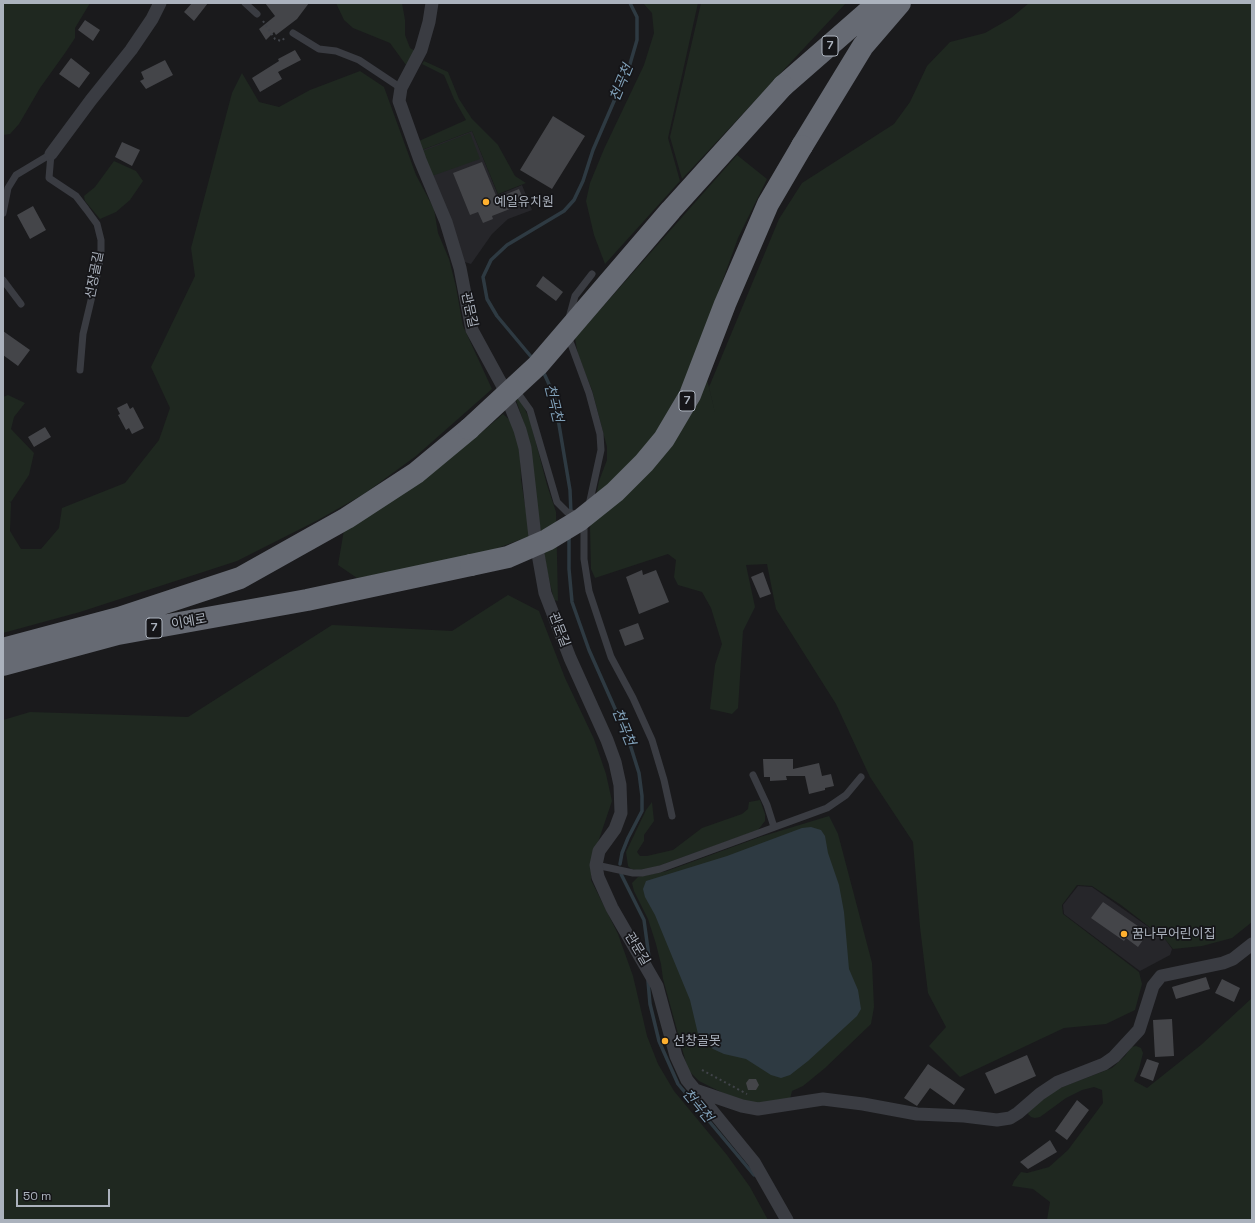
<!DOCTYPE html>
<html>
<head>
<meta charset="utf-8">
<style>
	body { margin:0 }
	#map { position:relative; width:1255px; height:1223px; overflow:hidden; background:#1a1a1c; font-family:"Space Grotesk",sans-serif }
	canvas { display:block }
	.frame { position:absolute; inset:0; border:4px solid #abb2bd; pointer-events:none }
	.scale { position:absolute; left:16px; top:1189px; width:94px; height:18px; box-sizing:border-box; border:2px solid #abb2bd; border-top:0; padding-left:5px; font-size:12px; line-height:14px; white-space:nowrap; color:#abb2bd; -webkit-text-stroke:3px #151518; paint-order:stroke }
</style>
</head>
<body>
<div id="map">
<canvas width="1255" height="1223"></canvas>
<div class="frame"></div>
<div class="scale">50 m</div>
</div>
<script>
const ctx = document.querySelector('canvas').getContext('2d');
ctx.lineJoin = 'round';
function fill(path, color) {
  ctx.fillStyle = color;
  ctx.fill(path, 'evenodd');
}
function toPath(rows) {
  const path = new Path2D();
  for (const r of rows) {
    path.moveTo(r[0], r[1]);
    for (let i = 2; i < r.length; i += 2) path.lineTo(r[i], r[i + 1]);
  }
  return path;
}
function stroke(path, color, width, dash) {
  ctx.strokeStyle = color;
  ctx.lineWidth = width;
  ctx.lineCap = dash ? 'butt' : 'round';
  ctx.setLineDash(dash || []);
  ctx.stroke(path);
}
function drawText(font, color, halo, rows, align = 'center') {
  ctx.font = font + ' "Space Grotesk","Noto Sans KR",sans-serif';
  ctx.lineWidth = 3.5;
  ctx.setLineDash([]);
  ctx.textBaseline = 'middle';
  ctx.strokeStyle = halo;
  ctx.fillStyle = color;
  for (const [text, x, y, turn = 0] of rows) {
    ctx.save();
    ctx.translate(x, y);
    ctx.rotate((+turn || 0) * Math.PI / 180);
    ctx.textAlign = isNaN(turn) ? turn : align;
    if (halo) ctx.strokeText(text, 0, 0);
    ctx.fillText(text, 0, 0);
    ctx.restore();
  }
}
fill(toPath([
	[472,131,498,195,522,185,532,210,508,219,492,234,471,264,462,261,422,150],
	[1078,886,1092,887,1150,928,1165,939,1172,949,1170,955,1140,971,1064,914,1063,905]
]), '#26262a');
fill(toPath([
	[3,3,90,3,75,28,75,38,65,53,40,88,19,124,10,134,3,135],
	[336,3,402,3,405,20,405,35,410,48,415,51,406,65,390,43,353,28,344,20],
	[643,3,698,3,668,138,680,181,605,264,594,235,586,201,590,183,604,149,644,65,654,33,652,13],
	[701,3,846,3,682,179,670,137],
	[1029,3,1252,3,1252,922,1232,938,1202,946,1173,949,1165,939,1121,905,1092,886,1077,885,1062,905,1063,914,1139,972,1142,984,1135,1010,1106,1024,1064,1028,960,1077,929,1046,946,1027,928,993,920,927,913,842,870,777,836,704,776,609,767,564,746,565,755,607,743,631,738,708,732,714,710,709,715,665,722,644,711,608,702,592,678,585,674,577,676,560,668,554,595,578,591,569,590,528,599,481,607,460,607,447,592,390,578,355,575,338,737,155,767,179,738,238,699,346,716,417,713,437,716,417,709,387,779,219,802,183,894,124,910,102,927,66,950,42,985,33,1011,18],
	[424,61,448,72,459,99,472,119,498,145,515,176,526,183,498,194,472,131,422,150,419,141,466,120,454,99,444,75,422,64],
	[360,71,384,87,416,175,434,209,438,233,449,259,456,287,463,326,492,389,416,456,364,494,318,520,237,561,80,612,3,633,3,397,8,395,25,403,14,417,11,429,34,453,29,475,11,502,9,501,11,503,10,531,21,549,41,549,59,528,62,508,125,483,159,440,170,408,151,367,195,276,191,248,232,93,242,73,259,102,279,107,310,90],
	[470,133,480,159,432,176,423,151],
	[114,161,136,171,143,181,130,200,116,212,100,219,85,201,84,196,95,187],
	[515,397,521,401,530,420,547,485,556,512,558,601,554,600,547,571,524,423],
	[503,414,513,423,520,450,521,480,530,536,471,558,357,578,338,565,344,530,476,437],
	[508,595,539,611,565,678,594,739,606,774,612,801,591,863,591,880,618,934,633,976,647,1036,658,1064,674,1091,727,1155,750,1187,768,1220,3,1220,3,720,30,712,188,717,332,625,452,631],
	[760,800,765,814,765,821,758,830,650,869,640,871,631,869,628,866,626,852,646,810,652,802,654,821,644,835,644,841,637,852,640,856,647,856,673,850,702,828,742,814,748,809,749,802],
	[829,816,838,834,872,963,874,1007,871,1024,825,1068,803,1086,792,1091,790,1099,761,1105,729,1096,699,1081,688,1070,663,979,661,964,656,944,648,919,634,891,632,883,638,877,667,871,760,837],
	[1252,998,1252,1220,1047,1220,1050,1202,1033,1189,1012,1186,1014,1181,1021,1172,1027,1173,1049,1167,1068,1150,1103,1103,1102,1090,1094,1087,1082,1090,1066,1098,1040,1117,1035,1118,1031,1117,1028,1114,1029,1111,1038,1103,1057,1089,1112,1068,1125,1056,1131,1047,1136,1046,1141,1048,1143,1053,1139,1069,1134,1081,1147,1088,1201,1045]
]), '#1f2820');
fill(toPath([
	[811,827,821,830,825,836,828,853,839,885,844,912,849,969,858,990,861,1009,857,1016,808,1061,790,1075,781,1078,771,1075,746,1059,724,1054,713,1049,703,1041,698,1034,690,1000,655,915,645,897,643,889,646,881,727,856,802,828]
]), '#2e3a42');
stroke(toPath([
	[533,359,497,316,487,299,483,277,491,260,507,245,564,211,574,200,583,181,593,150,630,64,637,40,637,17,630,3],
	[542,369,554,395,570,490,571,514],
	[569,536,569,569,572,602,589,650,628,738,639,773,642,796,642,811,628,838,622,853,620,864],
	[621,874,644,920,649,957],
	[648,981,650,1004,659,1041,678,1084,754,1175]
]), '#2e3a42', 3.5);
fill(toPath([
	[192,3,208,3,194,21,184,12],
	[265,3,309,3,297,19,276,35,274,32,266,40,259,29,275,16],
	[85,20,100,30,93,41,78,30],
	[295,50,301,60,278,72,282,79,260,92,252,78,279,61,278,59],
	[71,58,90,73,79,88,59,74],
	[165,60,173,75,146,89,140,81,144,79,141,72],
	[553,116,585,136,552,189,520,170],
	[122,142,140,150,132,166,115,157],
	[482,162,497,198,519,189,525,203,492,216,493,219,483,223,478,212,470,215,453,173],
	[33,206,46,230,30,239,17,215],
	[543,276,563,292,556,301,536,286],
	[3,331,30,350,18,366,3,355],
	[127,403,130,409,133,407,144,428,132,434,129,428,126,430,118,415,120,414,117,408],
	[45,427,51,437,34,447,28,437],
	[642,570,643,575,656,570,669,602,639,614,626,577],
	[763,572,771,594,760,598,751,577],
	[638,623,644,639,625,646,619,630],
	[763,759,793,759,793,769,819,763,822,776,831,774,834,786,825,788,825,790,809,794,805,776,786,776,787,780,770,781,770,777,764,777],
	[1103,902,1148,933,1138,947,1126,938,1124,941,1091,918],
	[1206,977,1210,989,1176,999,1172,987],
	[1222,979,1240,988,1234,1002,1215,993],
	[1172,1019,1174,1056,1155,1057,1153,1020],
	[1027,1055,1036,1076,995,1094,985,1073],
	[1147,1059,1159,1063,1153,1081,1140,1076],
	[928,1064,965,1089,954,1105,930,1088,917,1106,904,1098],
	[749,1079,756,1079,759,1085,756,1090,748,1090,746,1083],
	[1077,1100,1089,1110,1067,1140,1055,1131],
	[1050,1140,1057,1152,1028,1169,1020,1162]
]), '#444549');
stroke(toPath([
	[263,21,275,39,281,41,285,38],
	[702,1070,747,1094]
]), '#404349', 2, [2, 3]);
stroke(toPath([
	[245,3,257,14],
	[293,33,319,49,336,51,359,60,401,88],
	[51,154,49,178,76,196,86,209,97,224,101,240,101,255,98,271,83,334,80,370],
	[3,213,8,188,16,175,51,154],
	[3,280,21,304],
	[569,318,575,296,592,274],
	[568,336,589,393,600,434,601,450,589,505],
	[515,389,530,410,557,502,567,512,578,515],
	[584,523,584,559,589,591,611,657,633,698,652,740,664,780,672,816],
	[753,775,767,805,774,827],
	[596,865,633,873,642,873,660,869,827,808,846,795,861,777]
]), '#3a3c42', 7);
stroke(toPath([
	[432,3,429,22,421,50,401,88,399,101,420,160,446,222,460,268,472,330,502,385,520,430,525,448,535,537,545,593,570,658,607,740,615,762,620,785,621,813,615,829,599,851,596,865,598,877,612,908,657,986,676,1056,687,1080,754,1162,787,1220],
	[51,154,91,100,131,50,152,19,160,3],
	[695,1090,742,1106,758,1109,823,1099,863,1104,917,1114,964,1116,997,1120,1010,1118,1018,1113,1040,1094,1058,1082,1104,1064,1114,1057,1139,1030,1153,986,1161,976,1223,963,1233,959,1252,944]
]), '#3a3c42', 13);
stroke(toPath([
	[783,86,878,3],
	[802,146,863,46,900,3],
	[3,649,119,618,240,578,347,518,416,473,469,429],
	[3,665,118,634,307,600,471,565]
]), '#666a73', 22);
stroke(toPath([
	[469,429,538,365,671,210,783,86],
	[471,565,508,557,547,540,580,520,615,492,644,463,664,439,690,395,725,304,768,204,802,146]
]), '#666a73', 22);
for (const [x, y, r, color] of [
	[486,202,4,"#ffb02f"],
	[1124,934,4,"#ffb02f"],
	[665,1041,4,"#ffb02f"]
]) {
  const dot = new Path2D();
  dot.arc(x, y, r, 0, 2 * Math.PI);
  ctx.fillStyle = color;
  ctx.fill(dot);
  stroke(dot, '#151518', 1.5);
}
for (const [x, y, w] of [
	[830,46,16],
	[687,401,16],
	[154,628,16]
]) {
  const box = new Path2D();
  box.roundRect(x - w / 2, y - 10, w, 20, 3);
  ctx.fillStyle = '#151518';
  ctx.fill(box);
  stroke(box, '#abb2bd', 1);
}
drawText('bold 12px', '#abb2bd', null, [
	["7",830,46],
	["7",687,401],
	["7",154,628]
]);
drawText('13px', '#abb2bd', '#151518', [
	["예일유치원",494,202],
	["꿈나무어린이집",1132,934],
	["선창골못",673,1041]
], 'left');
drawText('13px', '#abb2bd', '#151518', [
	["선장골길",95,275,-79],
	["관문길",469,310,78],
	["이예로",189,622,-10],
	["관문길",559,630,69],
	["관문길",637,949,59]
]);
drawText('italic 14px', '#81a1b9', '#151518', [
	["천곡천",622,83,-68],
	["천곡천",553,403,76],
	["천곡천",623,727,68],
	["천곡천",697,1106,50]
]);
</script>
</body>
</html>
